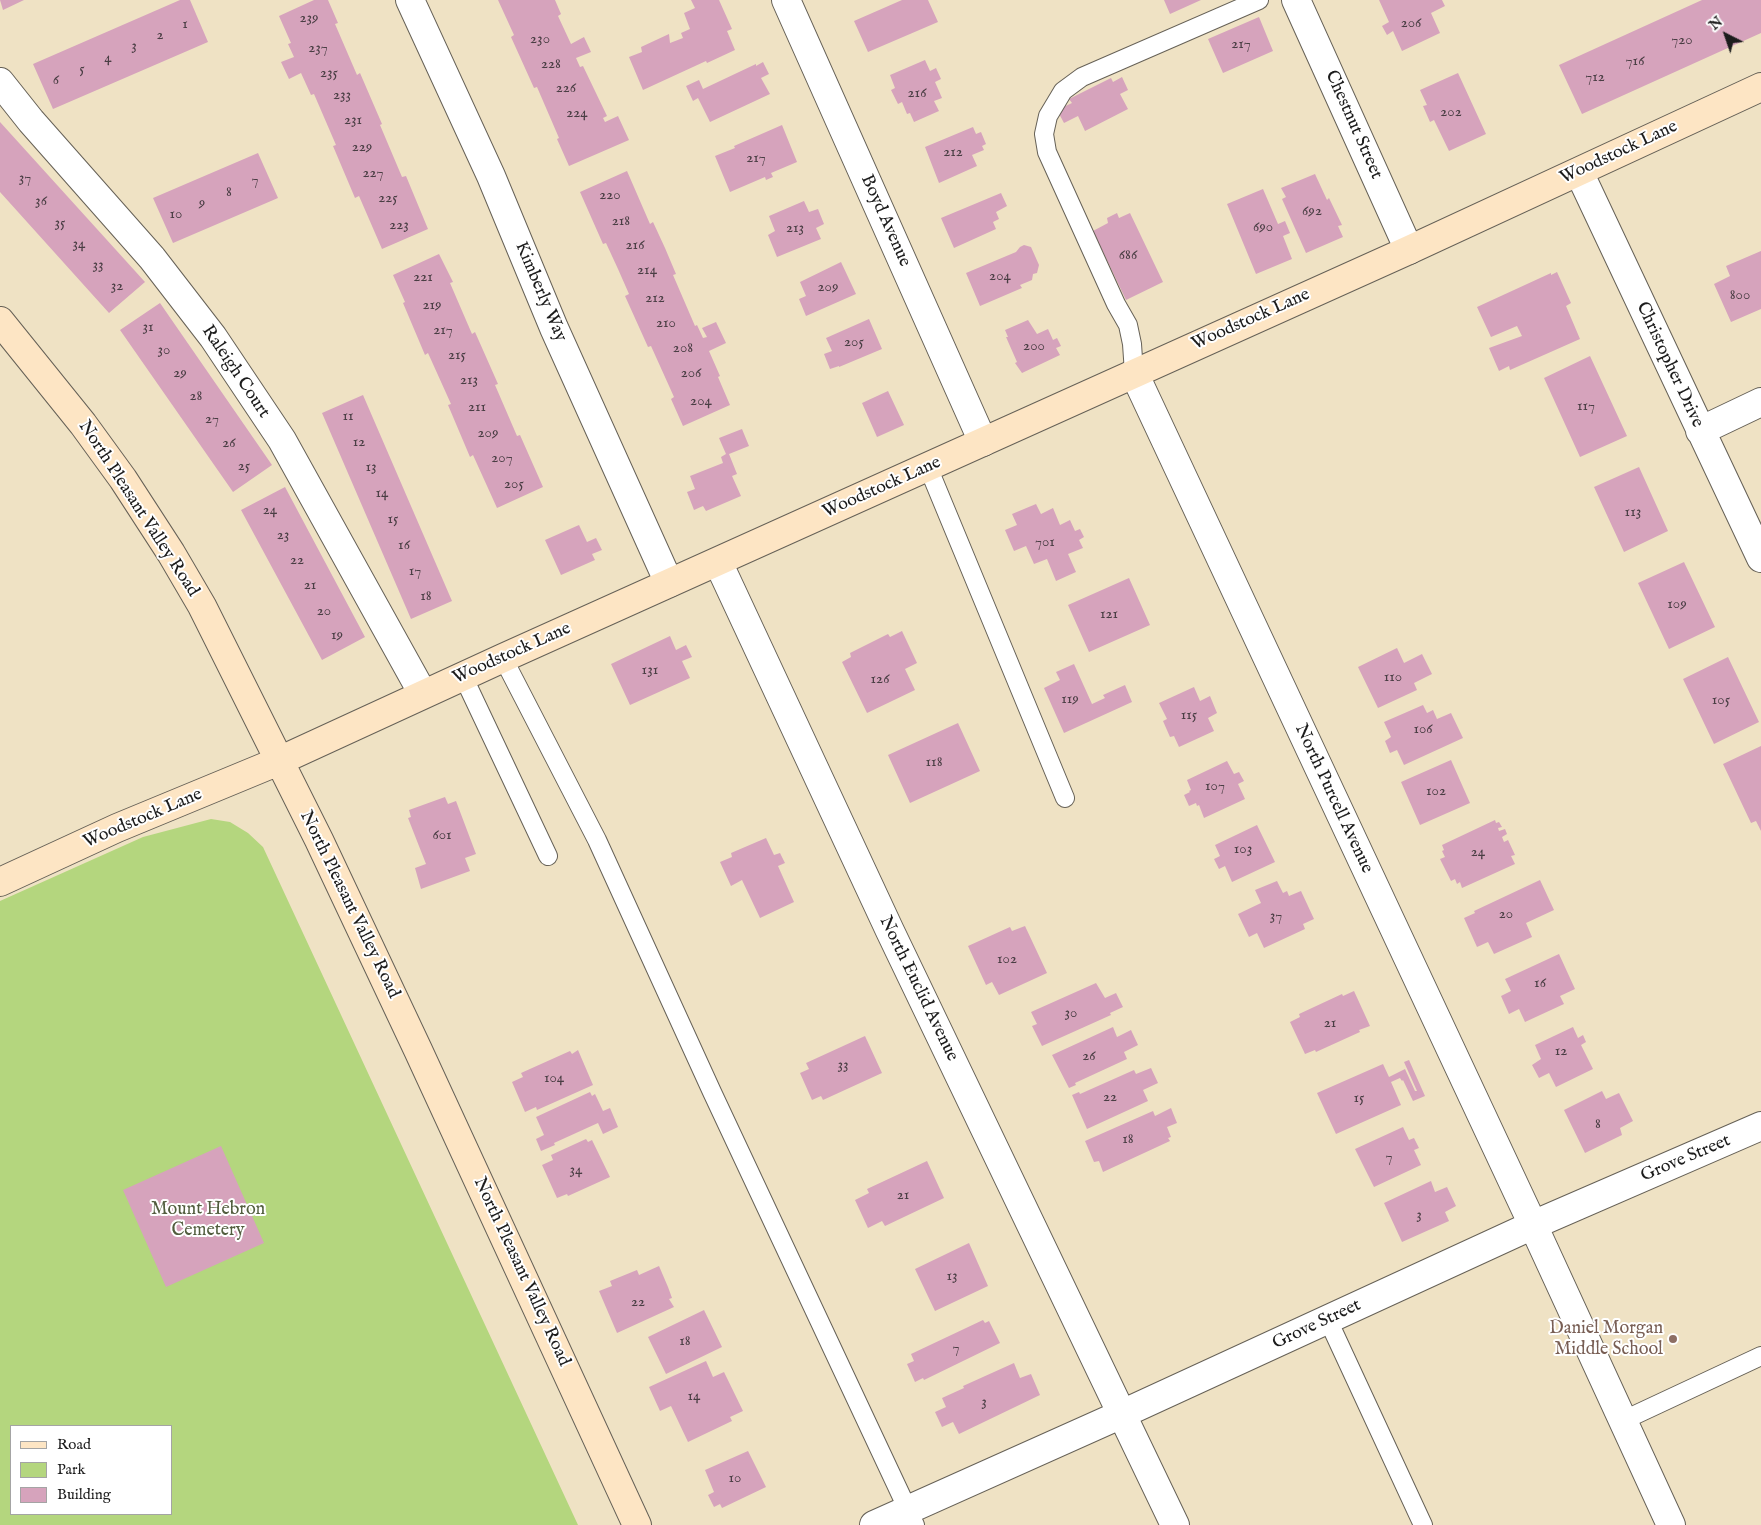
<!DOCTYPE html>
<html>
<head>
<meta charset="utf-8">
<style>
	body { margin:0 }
	#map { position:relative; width:1761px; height:1525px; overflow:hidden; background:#efe2c4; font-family:"IM FELL English",serif }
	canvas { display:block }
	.legend { position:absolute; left:10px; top:1425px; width:162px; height:90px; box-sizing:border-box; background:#fff; border:1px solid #a4a4a4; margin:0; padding:6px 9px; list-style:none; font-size:15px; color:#1c1c1c }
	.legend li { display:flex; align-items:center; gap:10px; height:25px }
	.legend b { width:25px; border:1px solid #a4a4a4 }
	.north { position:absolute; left:1701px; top:10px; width:50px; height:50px; -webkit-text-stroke:4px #fff; paint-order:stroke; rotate:319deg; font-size:14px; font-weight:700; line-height:20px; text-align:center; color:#1c1c1c }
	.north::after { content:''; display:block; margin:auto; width:18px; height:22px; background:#1c1c1c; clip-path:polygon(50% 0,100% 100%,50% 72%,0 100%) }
</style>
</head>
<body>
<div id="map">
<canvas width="1761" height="1525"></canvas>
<ul class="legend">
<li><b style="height:6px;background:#fde5c4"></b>Road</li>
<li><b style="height:14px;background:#b4d67e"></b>Park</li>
<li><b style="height:14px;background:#d6a3bc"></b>Building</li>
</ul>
<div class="north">N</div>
</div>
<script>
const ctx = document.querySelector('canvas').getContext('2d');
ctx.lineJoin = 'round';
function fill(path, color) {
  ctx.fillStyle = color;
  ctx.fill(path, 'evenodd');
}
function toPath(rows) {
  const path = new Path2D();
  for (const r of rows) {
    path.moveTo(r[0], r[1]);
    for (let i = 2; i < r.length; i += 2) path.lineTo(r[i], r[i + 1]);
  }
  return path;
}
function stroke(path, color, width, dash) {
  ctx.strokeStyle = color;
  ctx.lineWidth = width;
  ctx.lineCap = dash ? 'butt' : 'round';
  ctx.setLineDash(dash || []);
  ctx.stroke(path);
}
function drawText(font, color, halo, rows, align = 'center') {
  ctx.font = font + ' "IM FELL English",serif';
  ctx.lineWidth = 4;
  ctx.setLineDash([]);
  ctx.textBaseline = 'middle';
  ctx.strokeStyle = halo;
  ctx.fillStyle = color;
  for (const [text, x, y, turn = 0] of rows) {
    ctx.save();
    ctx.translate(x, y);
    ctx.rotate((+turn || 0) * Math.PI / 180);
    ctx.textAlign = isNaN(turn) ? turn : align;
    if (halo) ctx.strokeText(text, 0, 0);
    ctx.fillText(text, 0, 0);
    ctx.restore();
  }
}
fill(toPath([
	[211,819,230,822,248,833,263,847,578,1525,0,1525,0,901,143,837],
	[11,1426,171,1426,171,1514,11,1514]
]), '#b4d67e');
fill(toPath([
	[0,0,24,0,3,10],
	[180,0,190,0,208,42,53,109,33,64],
	[314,0,328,0,338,23,335,24,357,75,360,73,382,124,380,125,402,177,406,176,428,229,382,249,359,196,355,198,333,146,336,145,314,94,311,95,301,73,289,79,281,62,294,57,288,44,291,43,279,16],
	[498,0,555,0,561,14,558,16,571,44,584,37,591,52,576,58,580,67,583,66,607,116,603,118,605,122,618,116,629,140,569,166,557,139,559,138,537,87,534,88,511,37,514,35],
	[691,0,719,0,732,29,727,31,735,50,707,63,706,61,643,90,629,57,642,52,641,47,669,34,670,43,683,38,681,33,690,29,684,13,695,8],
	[902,0,928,0,938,22,868,52,854,21],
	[1164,0,1201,0,1170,14],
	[1379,0,1442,0,1445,6,1431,13,1440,33,1402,51,1393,31,1387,35,1382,26,1389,22],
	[1702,0,1761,0,1761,33,1582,114,1559,65],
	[1259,17,1273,51,1223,73,1208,39],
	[925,60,930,71,936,68,941,79,935,82,942,98,934,101,939,111,914,122,910,113,907,114,902,102,898,104,891,90,895,88,890,75],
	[763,62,769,74,761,78,770,94,710,122,698,98,693,101,686,86,699,80,703,89,756,64,756,66],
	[1458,73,1486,134,1449,151,1434,120,1430,122,1423,106,1427,105,1420,90],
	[1122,77,1128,90,1120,94,1128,109,1085,131,1078,116,1064,123,1057,110,1072,103,1069,99,1111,78,1113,82],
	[0,122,145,282,109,313,0,192],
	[782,125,797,162,771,173,773,177,766,180,765,177,730,192,715,156,735,148,734,146],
	[973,127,976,134,981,132,986,144,982,146,984,150,972,155,977,166,939,183,925,147],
	[258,153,278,198,173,243,153,198],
	[627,171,650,224,653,222,665,248,676,274,673,275,695,326,697,325,703,338,707,337,702,328,716,322,726,343,709,351,720,376,718,377,730,405,683,426,671,399,674,397,651,346,648,347,625,296,629,294,618,269,606,243,603,244,580,192],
	[1315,174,1327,200,1329,198,1342,225,1338,226,1343,237,1306,253,1282,199,1286,197,1281,188],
	[1263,189,1278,224,1285,221,1290,233,1283,236,1292,259,1256,274,1227,204],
	[1001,193,1007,206,996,212,999,219,993,222,996,229,954,248,941,218],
	[804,201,809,212,818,209,824,224,816,228,821,239,777,257,768,235,775,231,769,216],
	[1117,213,1119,218,1130,213,1163,282,1126,300,1093,231,1108,223,1107,218],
	[1024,245,1031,247,1039,265,1037,273,1033,274,1032,280,1020,285,1022,288,980,306,966,273,1016,252,1020,247],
	[1761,251,1761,309,1731,322,1714,284,1730,276,1726,266],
	[439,254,453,282,450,283,472,334,475,332,498,384,495,385,517,436,520,435,543,487,497,508,473,455,470,457,448,405,451,404,428,353,425,355,403,303,405,302,393,275],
	[841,262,856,294,806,316,799,299,806,296,800,282],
	[1557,272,1571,303,1566,306,1580,339,1510,370,1509,366,1499,371,1489,348,1522,336,1517,326,1491,337,1477,307,1551,273,1551,275],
	[160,303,272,465,233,492,120,330],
	[869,319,882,349,839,367,839,366,830,369,824,354,832,351,826,338],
	[1028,320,1037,334,1048,329,1053,340,1057,338,1061,346,1056,348,1060,355,1022,373,1015,363,1017,362,1006,337,1008,337,1005,330],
	[1590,356,1627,436,1580,457,1544,378],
	[888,391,904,425,877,437,862,403],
	[363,395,452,601,411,619,322,413],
	[742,429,749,446,729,454,737,474,732,476,741,496,706,511,703,506,694,510,687,492,695,489,690,476,723,463,721,457,726,454,719,438],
	[1639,467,1668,531,1624,552,1594,487],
	[285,487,365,637,322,660,241,510],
	[1036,504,1041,514,1053,508,1060,525,1070,520,1075,531,1080,529,1084,537,1079,540,1083,548,1068,554,1076,572,1056,581,1047,559,1034,564,1026,546,1014,551,1005,530,1017,525,1012,514],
	[579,525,587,542,596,538,602,550,592,554,595,560,561,575,545,540],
	[1684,562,1715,627,1669,649,1638,583],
	[1129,578,1150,625,1089,652,1068,605],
	[902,631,917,663,905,669,915,690,867,713,842,662,851,657,850,653,888,634,890,637],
	[670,636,676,650,686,645,692,657,682,661,690,678,630,705,611,664],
	[1397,648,1404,663,1422,654,1432,674,1414,683,1417,690,1378,708,1358,667],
	[1728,657,1759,722,1714,744,1683,679],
	[1074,664,1092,704,1105,698,1103,695,1125,685,1132,702,1064,733,1044,688,1060,680,1056,672],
	[1194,687,1200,701,1210,696,1217,713,1208,718,1214,731,1179,747,1174,736,1170,737,1163,721,1167,719,1159,703],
	[1423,705,1427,713,1433,710,1437,719,1451,713,1463,738,1404,765,1397,750,1390,753,1385,741,1391,737,1384,722],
	[958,723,980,771,910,803,888,755],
	[1761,746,1761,831,1756,821,1751,823,1723,764],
	[1451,760,1470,803,1420,825,1401,782],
	[1227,761,1234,774,1239,772,1244,781,1238,784,1245,799,1204,818,1199,805,1197,806,1196,803,1189,806,1184,795,1190,792,1189,791,1191,790,1187,780],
	[445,797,448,804,456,801,476,854,465,858,470,871,421,889,415,868,426,864,408,818,411,817,409,810],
	[1495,820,1496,823,1499,822,1502,827,1498,828,1499,831,1505,829,1507,834,1502,837,1504,842,1508,840,1515,855,1511,856,1515,864,1462,888,1460,882,1457,884,1455,879,1451,881,1440,859,1445,857,1442,851,1444,850,1442,845],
	[1257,825,1275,862,1232,882,1225,866,1219,869,1214,859,1220,856,1215,845],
	[766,838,774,855,780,853,785,863,778,866,794,902,760,918,742,880,731,886,720,862,732,857,731,853],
	[1540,880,1554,910,1526,923,1532,937,1494,954,1488,942,1477,947,1464,918,1475,913,1474,911],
	[1277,881,1283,893,1287,891,1289,896,1301,891,1314,919,1303,924,1305,929,1264,948,1257,933,1249,937,1238,914,1261,903,1255,890],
	[1025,926,1047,973,999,995,992,982,986,985,968,946,1010,927,1012,931],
	[1559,954,1575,989,1560,996,1564,1004,1525,1022,1519,1009,1509,1014,1501,996,1511,991,1505,979],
	[1096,983,1105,998,1116,993,1123,1007,1110,1013,1111,1015,1042,1046,1032,1026,1037,1024,1031,1012],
	[1354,991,1370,1026,1359,1030,1360,1032,1316,1052,1315,1050,1305,1054,1290,1022,1300,1017,1299,1014,1342,994,1343,996],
	[1113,1027,1117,1037,1131,1030,1138,1045,1124,1052,1127,1059,1075,1083,1076,1085,1069,1088,1052,1055],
	[1573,1027,1578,1038,1583,1035,1586,1042,1581,1045,1593,1069,1556,1087,1549,1073,1539,1078,1532,1065,1541,1059,1535,1045],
	[865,1036,882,1073,823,1100,821,1096,812,1100,800,1073,809,1069,806,1063],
	[578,1050,593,1085,537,1110,536,1107,525,1112,512,1082,523,1077,521,1073,570,1051,572,1054],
	[1409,1060,1425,1096,1413,1101,1403,1080,1402,1081,1400,1078,1391,1082,1401,1105,1336,1134,1317,1093,1383,1064,1389,1077,1405,1069,1415,1091,1417,1091,1404,1062],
	[1151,1068,1158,1083,1143,1090,1148,1101,1087,1129,1072,1095,1079,1092,1080,1094,1134,1070,1136,1074],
	[1602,1091,1606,1099,1619,1093,1633,1121,1620,1128,1622,1135,1585,1153,1564,1110],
	[590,1092,592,1096,595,1094,603,1111,610,1108,618,1127,603,1134,598,1123,554,1143,555,1145,541,1151,536,1139,544,1135,536,1117],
	[1171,1108,1177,1123,1167,1127,1171,1137,1168,1138,1170,1141,1103,1172,1099,1161,1094,1162,1085,1141,1153,1111,1155,1116],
	[1403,1127,1409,1140,1414,1138,1419,1148,1414,1150,1421,1165,1374,1187,1355,1149],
	[586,1139,588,1142,592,1140,610,1177,568,1196,567,1194,557,1198,542,1165,553,1160,551,1155],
	[221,1146,264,1243,166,1287,123,1190],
	[927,1161,944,1198,885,1226,882,1221,868,1228,855,1200,869,1193,867,1189],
	[1431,1181,1435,1192,1447,1187,1456,1206,1445,1212,1449,1221,1402,1242,1384,1203],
	[969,1243,988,1286,935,1311,915,1269],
	[659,1266,668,1287,672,1298,669,1299,674,1307,617,1333,599,1291,612,1286,610,1281,637,1270,639,1275],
	[704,1310,722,1347,666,1374,648,1337],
	[983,1320,985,1323,989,1321,1000,1343,924,1380,923,1378,915,1382,907,1364,914,1361,911,1354],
	[706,1361,713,1377,724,1372,743,1411,730,1417,732,1421,688,1442,671,1406,660,1411,649,1387],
	[1014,1363,1020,1378,1031,1374,1040,1395,959,1434,953,1422,942,1427,935,1412,946,1407,942,1398,964,1388,963,1386],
	[748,1451,766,1487,722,1508,720,1504,714,1507,708,1495,714,1492,705,1470]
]), '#d6a3bc');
const lane = toPath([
	[1134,373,1132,344,1128,325,1116,304,1047,152,1044,134,1048,116,1063,91,1082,77,1259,0],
	[928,467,1065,798],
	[503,658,597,840,712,1092,915,1525],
	[463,676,548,856],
	[1328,1320,1423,1525],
	[1622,1421,1761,1356]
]);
const street = toPath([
	[410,0,491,176,554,328,669,583],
	[786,0,983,442],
	[1296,0,1409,250],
	[0,82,31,121,152,258,213,337,282,440,423,694],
	[1579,172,1761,558],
	[1134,373,1533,1225,1671,1525],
	[1700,431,1761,402],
	[718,562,890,931,1175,1525],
	[874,1525,1122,1414,1533,1225,1761,1126]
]);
const secondary = toPath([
	[0,321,83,424,123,479,171,553,202,606,319,840,418,1050,637,1525],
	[0,882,117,828,279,761,503,658,1409,250,1761,87]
]);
stroke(lane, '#666157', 20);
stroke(street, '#666157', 30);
stroke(secondary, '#666157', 30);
stroke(lane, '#fff', 18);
stroke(street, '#fff', 28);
stroke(secondary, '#fde5c4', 28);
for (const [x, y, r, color] of [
	[1673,1339,5,"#8d6e63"]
]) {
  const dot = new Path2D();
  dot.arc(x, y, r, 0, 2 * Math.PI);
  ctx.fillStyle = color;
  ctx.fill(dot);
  stroke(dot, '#fff', 2);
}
drawText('15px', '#4a3e44', null, [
	["239",309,19],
	["206",1411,24],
	["1",185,25],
	["2",160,36],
	["230",540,40],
	["720",1682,41],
	["217",1241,45],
	["3",134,47],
	["237",318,49],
	["4",108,59],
	["716",1635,62],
	["228",551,65],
	["5",82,70],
	["235",329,74],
	["712",1595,78],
	["6",56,81],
	["226",566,89],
	["216",917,94],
	["233",342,96],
	["202",1451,113],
	["224",577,114],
	["231",353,121],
	["229",362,148],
	["212",953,153],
	["217",756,159],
	["227",373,174],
	["37",25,179],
	["7",255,181],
	["8",229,193],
	["220",610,196],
	["225",388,199],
	["36",41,202],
	["9",202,204],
	["692",1312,212],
	["10",176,215],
	["218",621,222],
	["35",60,224],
	["223",399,226],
	["690",1263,228],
	["213",795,229],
	["34",79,245],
	["216",635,246],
	["686",1128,256],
	["33",98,266],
	["214",647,271],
	["204",1000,277],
	["221",423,278],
	["32",117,287],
	["209",828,288],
	["800",1740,296],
	["212",655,299],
	["219",432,306],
	["210",666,324],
	["31",148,328],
	["217",443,331],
	["205",854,343],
	["200",1034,347],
	["208",683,349],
	["30",164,351],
	["215",457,356],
	["29",180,374],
	["206",691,374],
	["213",469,381],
	["28",196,397],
	["204",701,402],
	["117",1586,407],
	["211",477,408],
	["11",348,417],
	["27",212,420],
	["209",488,434],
	["12",359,443],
	["26",229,444],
	["207",502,459],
	["25",244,467],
	["13",371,468],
	["205",514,485],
	["14",382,494],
	["24",270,511],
	["113",1633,513],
	["15",393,520],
	["23",283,536],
	["701",1045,543],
	["16",404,546],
	["22",297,561],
	["17",415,572],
	["21",310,586],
	["18",426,597],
	["109",1677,605],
	["20",324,612],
	["121",1109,615],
	["19",337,636],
	["131",650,671],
	["110",1393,678],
	["126",880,680],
	["119",1070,700],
	["105",1721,701],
	["115",1189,716],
	["106",1423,730],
	["118",934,763],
	["107",1215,787],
	["102",1436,792],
	["601",442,836],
	["103",1243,850],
	["24",1478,853],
	["20",1506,915],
	["37",1276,917],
	["102",1007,960],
	["16",1540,984],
	["30",1071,1014],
	["21",1330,1024],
	["12",1561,1052],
	["26",1089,1057],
	["33",843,1066],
	["104",554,1079],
	["22",1110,1098],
	["15",1359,1099],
	["8",1598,1125],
	["18",1128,1140],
	["7",1389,1158],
	["34",576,1171],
	["21",903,1196],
	["3",1419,1216],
	["13",952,1277],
	["22",638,1303],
	["18",685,1342],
	["7",956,1349],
	["14",694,1397],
	["3",984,1403],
	["10",735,1479]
]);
drawText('18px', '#1c1c1c', '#fff', [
	["Chestnut Street",1353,125,66],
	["Woodstock Lane",1619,153,-25],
	["Boyd Avenue",885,221,66],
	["Kimberly Way",540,292,67],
	["Woodstock Lane",1251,320,-24],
	["Christopher Drive",1669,365,65],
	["Raleigh Court",235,372,56],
	["Woodstock Lane",882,488,-24],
	["North Pleasant Valley Road",138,509,57],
	["Woodstock Lane",512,654,-24],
	["North Purcell Avenue",1333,799,65],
	["Woodstock Lane",143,819,-23],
	["North Pleasant Valley Road",349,905,64],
	["North Euclid Avenue",918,989,64],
	["Grove Street",1686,1159,-23],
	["North Pleasant Valley Road",521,1272,65],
	["Grove Street",1317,1325,-25]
]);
drawText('18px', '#515d3e', '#fff', [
	["Mount Hebron",208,1210],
	["Cemetery",208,1231]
]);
drawText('18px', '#785e54', '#fff', [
	["Daniel Morgan",1663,1329],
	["Middle School",1663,1350]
], 'right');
</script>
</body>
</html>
